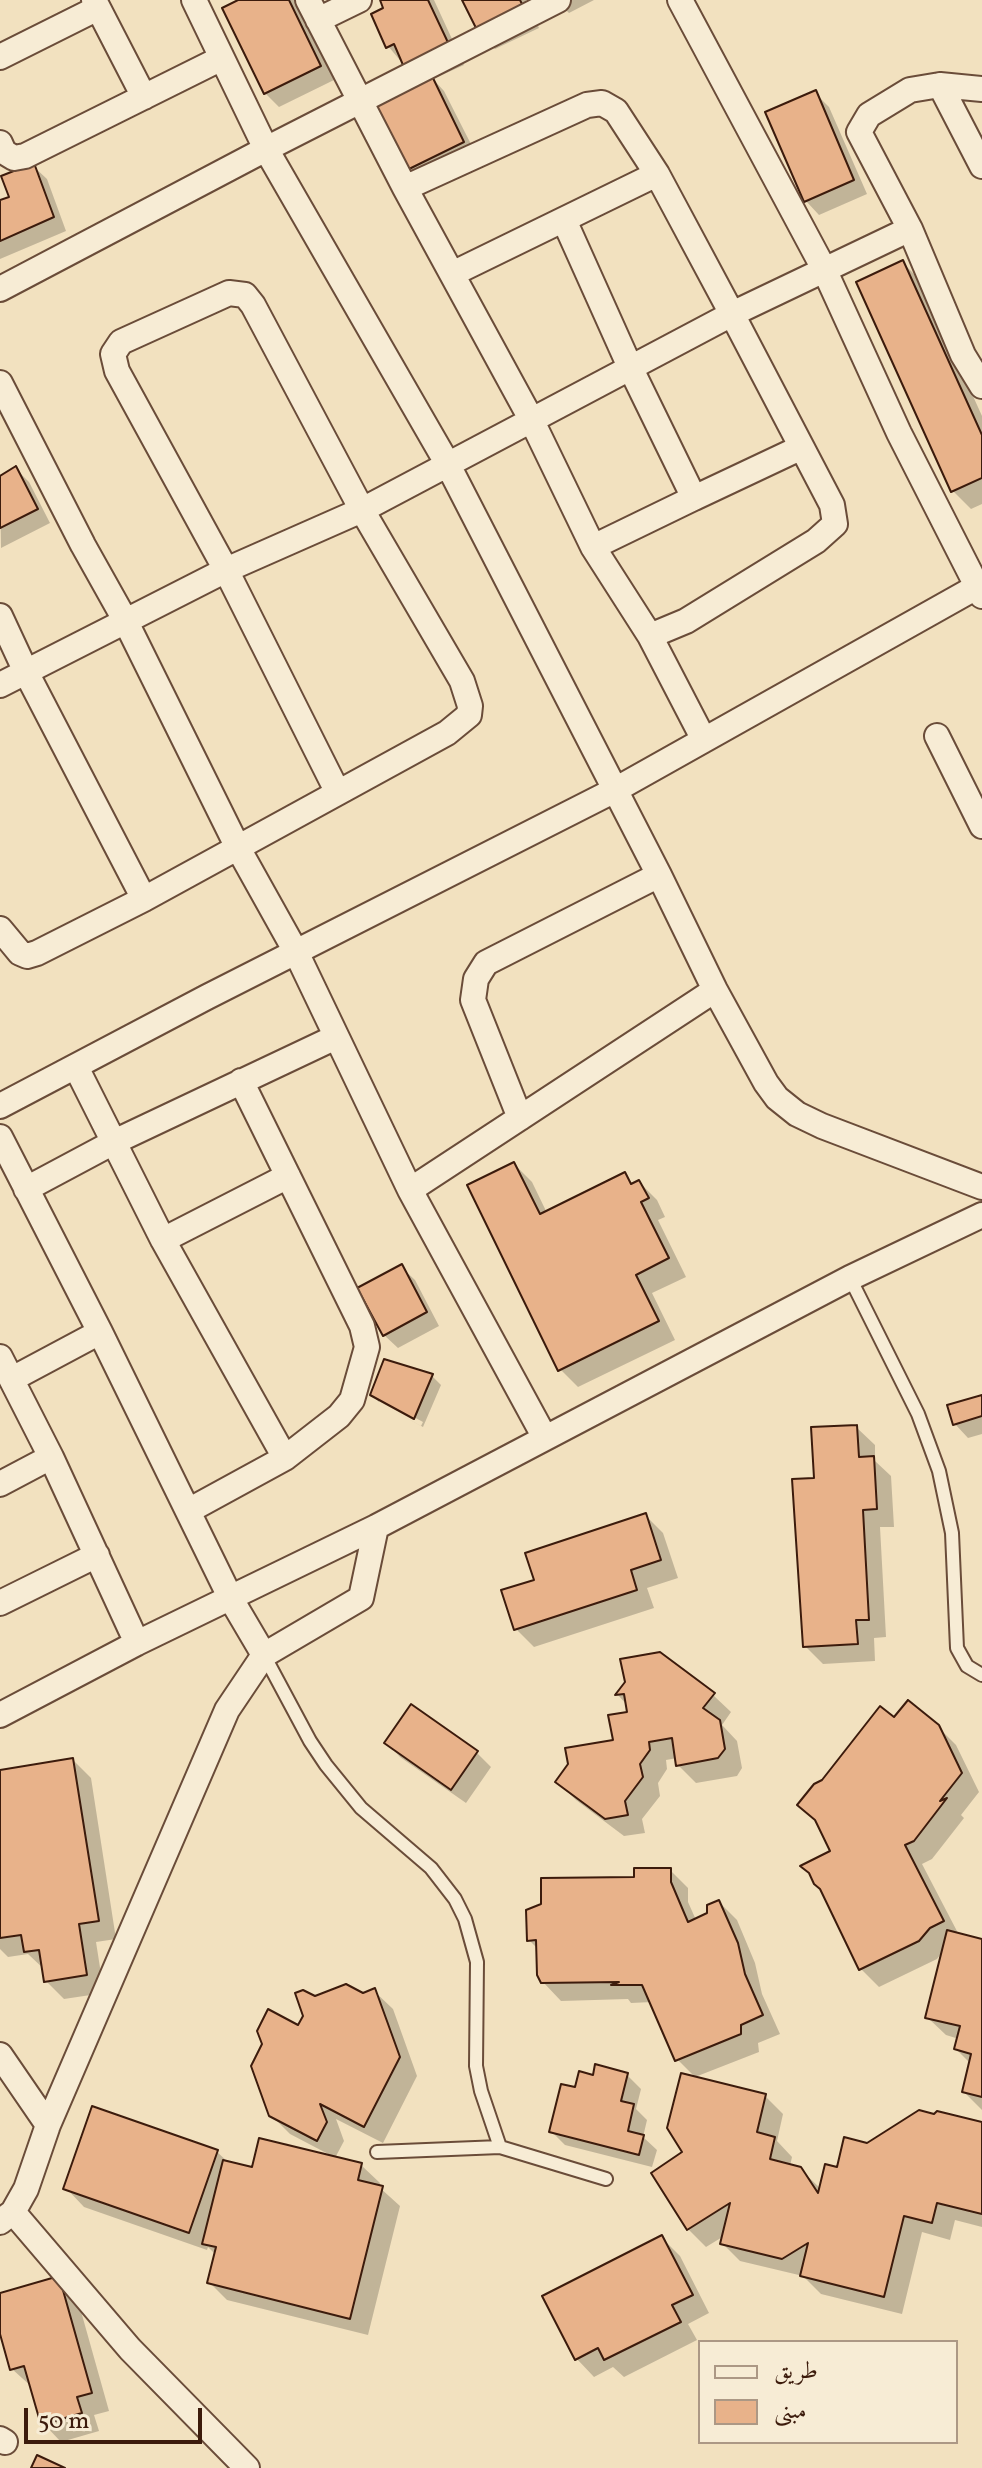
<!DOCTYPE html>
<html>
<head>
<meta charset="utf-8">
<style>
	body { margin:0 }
	#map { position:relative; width:982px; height:2468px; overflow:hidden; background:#f2e1bf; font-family:Vollkorn,Amiri,serif }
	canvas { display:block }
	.legend { position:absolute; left:698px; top:2340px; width:260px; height:104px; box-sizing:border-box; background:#f7ecd5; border:2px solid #ac9885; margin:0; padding:10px 14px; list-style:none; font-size:24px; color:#3c1b0c }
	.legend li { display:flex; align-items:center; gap:16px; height:40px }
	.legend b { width:40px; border:2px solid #ac9885 }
	.scale { position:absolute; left:24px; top:2408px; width:178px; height:36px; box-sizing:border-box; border:4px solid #3c1b0c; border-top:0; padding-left:10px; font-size:24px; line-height:28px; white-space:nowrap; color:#3c1b0c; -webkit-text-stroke:6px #f7ecd5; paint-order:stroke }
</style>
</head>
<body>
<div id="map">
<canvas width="982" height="2468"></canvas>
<ul class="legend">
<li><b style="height:10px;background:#f7ecd5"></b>طريق</li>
<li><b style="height:22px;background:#e8b28a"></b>مبنى</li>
</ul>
<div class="scale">50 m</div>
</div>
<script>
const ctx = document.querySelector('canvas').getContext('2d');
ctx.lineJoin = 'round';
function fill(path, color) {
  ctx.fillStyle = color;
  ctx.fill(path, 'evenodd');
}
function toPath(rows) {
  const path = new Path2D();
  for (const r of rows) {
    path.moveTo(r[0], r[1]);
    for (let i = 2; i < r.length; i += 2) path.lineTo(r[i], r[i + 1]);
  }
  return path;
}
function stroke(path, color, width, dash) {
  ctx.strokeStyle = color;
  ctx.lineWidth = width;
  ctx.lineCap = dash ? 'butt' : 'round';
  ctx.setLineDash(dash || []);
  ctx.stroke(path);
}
fill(toPath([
	[243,0,295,0,334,80,279,107,265,93],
	[382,0,434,0,464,65,433,79,444,91,477,156,422,183,408,169,419,83,388,46,386,9],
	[464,0,526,0,539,28,495,49,481,35],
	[556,0,594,0,569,13],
	[815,93,829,107,867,194,819,215,806,201],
	[33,166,47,179,66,231,0,259,0,203,12,198],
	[903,263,921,281,982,416,982,504,971,509,953,491,859,282],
	[16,469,29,482,50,523,1,548,0,478],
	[514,1164,532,1182,547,1213,624,1175,634,1185,639,1182,657,1200,665,1217,658,1220,686,1277,652,1293,675,1340,578,1387,560,1369],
	[401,1267,415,1280,439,1326,398,1348,384,1335],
	[385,1361,432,1376,441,1385,423,1427,381,1404,421,1426,423,1422,379,1398,379,1402,372,1395],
	[982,1397,982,1434,968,1438,955,1424],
	[856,1427,875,1445,875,1461,891,1476,894,1527,880,1527,886,1637,874,1638,875,1661,823,1664,805,1646,816,1480],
	[645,1515,663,1533,678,1578,647,1588,654,1608,534,1647,516,1629],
	[627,1682,713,1695,731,1712,722,1725,737,1741,742,1768,737,1776,696,1783,678,1765,677,1758,666,1760,667,1769,658,1783,660,1796,642,1819,645,1833,624,1836,576,1800,558,1782,615,1742,629,1714,627,1705,618,1695],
	[412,1707,477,1753,491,1767,466,1803,400,1757,387,1743],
	[894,1720,937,1726,956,1745,979,1792,961,1815,964,1818,932,1859,922,1864,959,1935,982,1941,982,2110,964,2092,971,2064,956,2049,959,2039,946,2035,927,2017,944,1950,937,1959,879,1987,861,1969,833,1852,820,1825,800,1805],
	[73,1760,91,1778,116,1939,96,1942,104,1993,64,1999,46,1981,45,1970,28,1954,8,1957,0,1949,0,1772],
	[670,1870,688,1888,688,1902,696,1920,709,1915,719,1902,737,1920,755,1963,762,1994,780,2034,758,2043,759,2052,695,2077,677,2059,652,2002,631,2003,628,1999,561,2001,543,1982,539,1950,529,1940,636,1879],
	[374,1991,393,2009,417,2076,383,2143,336,2119,344,2141,335,2158,361,2165,380,2183,379,2187,400,2206,368,2335,227,2300,209,2282,216,2255,208,2247,207,2250,84,2207,66,2188,216,2151,229,2163,253,2169,332,2156,290,2134,271,2115,299,2028,315,1998,363,1995],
	[627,2075,641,2089,636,2109,647,2120,643,2137,657,2150,652,2167,565,2145,551,2131,576,2090],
	[765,2096,783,2114,777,2141,792,2157,790,2166,800,2169,821,2189,838,2169,867,2145,982,2125,982,2227,955,2220,950,2240,922,2232,902,2314,821,2294,803,2276,740,2261,722,2243,724,2236,706,2247,688,2229],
	[662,2238,680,2256,709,2313,688,2324,697,2340,624,2377,613,2367,594,2377,576,2358],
	[59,2279,77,2297,109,2411,94,2415,99,2431,61,2442,43,2423,32,2387,12,2369,0,2327,0,2295]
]), '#0003');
const building = toPath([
	[238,0,289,0,321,66,264,94,222,8,238,0],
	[380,0,428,0,452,51,406,72,394,44,386,48,371,14,383,8,380,0],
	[462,0,520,0,527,14,480,36,462,0],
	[431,74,464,142,407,170,373,103,431,74],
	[816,90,854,180,804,202,765,112,816,90],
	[34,163,54,217,0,241,0,200,9,197,1,176,34,163],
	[903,260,982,435,982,478,951,492,856,282,903,260],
	[16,466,38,509,0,528,0,476,16,466],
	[514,1162,540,1214,625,1172,631,1184,639,1180,649,1198,641,1202,669,1258,636,1275,659,1321,558,1371,467,1185,514,1162],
	[402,1264,427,1312,383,1336,357,1288,402,1264],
	[384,1359,433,1374,414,1419,370,1395,384,1359],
	[982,1395,982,1416,953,1425,947,1405,982,1395],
	[857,1425,859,1457,874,1456,877,1509,863,1510,869,1620,856,1620,858,1644,803,1647,792,1479,814,1478,811,1427,857,1425],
	[646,1513,661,1560,631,1570,637,1590,514,1630,501,1590,534,1580,525,1553,646,1513],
	[660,1652,715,1693,703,1708,720,1720,725,1749,718,1758,676,1766,672,1738,649,1742,650,1750,640,1764,643,1777,625,1801,628,1815,605,1819,555,1782,568,1764,565,1748,613,1740,608,1715,627,1712,624,1694,615,1695,625,1682,620,1659,660,1652],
	[908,1700,939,1725,962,1773,940,1801,947,1798,914,1841,905,1845,944,1921,930,1928,919,1941,859,1970,820,1889,814,1884,809,1873,800,1866,830,1851,815,1820,797,1805,814,1784,822,1780,880,1706,894,1717,908,1700],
	[411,1704,478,1751,451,1790,384,1743,411,1704],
	[73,1758,99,1921,79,1924,87,1975,44,1982,39,1950,24,1952,21,1935,0,1938,0,1770,73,1758],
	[634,1868,671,1868,671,1882,688,1922,707,1913,707,1905,719,1900,738,1943,745,1974,763,2015,741,2025,741,2034,675,2061,642,1985,611,1985,619,1982,541,1983,537,1975,536,1940,527,1941,526,1910,541,1904,541,1878,634,1877,634,1868],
	[947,1930,982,1939,982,2097,962,2092,971,2054,954,2049,960,2026,925,2018,947,1930],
	[346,1984,363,1993,375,1988,400,2057,364,2127,320,2104,327,2122,317,2141,269,2116,251,2066,262,2044,257,2031,268,2009,298,2025,303,2016,295,1993,303,1990,315,1996,346,1984],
	[595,2064,628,2073,621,2101,634,2104,628,2131,644,2135,639,2155,549,2132,561,2084,575,2087,579,2071,593,2075,595,2064],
	[681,2073,766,2094,757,2132,775,2137,770,2159,801,2167,818,2193,825,2164,837,2167,844,2137,867,2143,919,2110,934,2114,937,2111,982,2122,982,2214,937,2203,932,2223,904,2216,884,2297,800,2276,808,2243,782,2259,720,2244,730,2203,687,2230,651,2173,682,2152,667,2128,681,2073],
	[92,2106,218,2150,189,2233,63,2189,92,2106],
	[259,2138,362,2163,358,2180,383,2186,350,2319,207,2283,216,2247,202,2244,223,2160,252,2167,259,2138],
	[662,2235,693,2295,672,2305,681,2322,604,2360,598,2348,575,2360,542,2296,662,2235],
	[59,2276,92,2393,77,2397,82,2413,41,2425,24,2366,10,2370,0,2334,0,2293,59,2276],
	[37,2455,65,2468,31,2468,37,2455]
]);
fill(building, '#e8b28a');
stroke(building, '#3c1b0c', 2);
const lane = toPath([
	[850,1278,918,1414,939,1471,952,1533,957,1648,967,1666,982,1675],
	[264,1655,310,1741,326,1765,361,1808,431,1868,455,1899,465,1919,477,1962,476,2066,481,2091,500,2147],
	[377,2152,500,2147,606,2179]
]);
const street = toPath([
	[94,0,144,97],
	[194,0,266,149,447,463,659,875,715,990,766,1083,777,1098,797,1114,822,1126,982,1187],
	[308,0,405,188,531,419,593,547,650,636,686,621,816,541,835,524,832,505,732,314,657,174,616,111,602,103,587,105,405,188],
	[680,0,824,269,899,433,982,596],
	[318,20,359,0],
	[0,57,98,8],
	[940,85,982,166],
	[982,89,940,85,910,90,869,115,859,132,910,229,963,355,982,386],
	[0,143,4,152,14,158,25,156,222,58],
	[564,220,630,367,694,498,593,547],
	[452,274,657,174],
	[0,289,266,149,558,0],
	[0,383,83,545,125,620,238,848,296,952,410,1190,545,1438],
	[694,498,800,448],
	[0,616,26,672,144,899],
	[650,636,704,740],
	[0,685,226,570,362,510,462,681,470,706,469,715,447,733,144,899,37,953,27,956,20,953,0,929],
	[937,736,982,826],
	[337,791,226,570,117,371,113,354,121,342,229,293,245,295,253,305,362,510,732,314,910,229],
	[76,1067,163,1240,285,1458,339,1416,352,1400,367,1347,362,1326,241,1081],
	[0,1106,207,997,615,790,982,584],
	[520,1118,473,1000,476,979,486,963,659,875],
	[0,1137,100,1332,231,1599,264,1655],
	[26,1189,114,1142,336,1037],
	[410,1190,715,990],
	[163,1240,288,1176],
	[0,1357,51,1457,137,1643],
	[12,1379,100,1332],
	[0,1484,51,1457],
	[188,1511,285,1458],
	[0,1603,97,1555],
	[0,1715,137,1643,376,1527,850,1278,982,1215],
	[0,2055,48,2125],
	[13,2212,130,2349,247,2468],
	[0,2222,13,2212,26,2189,48,2125,227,1710,264,1655,361,1598,376,1527],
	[0,2439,5,2442]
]);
stroke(lane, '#6a4c39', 16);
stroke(street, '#6a4c39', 28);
stroke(lane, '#f7ecd5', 12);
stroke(street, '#f7ecd5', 24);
</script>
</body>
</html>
